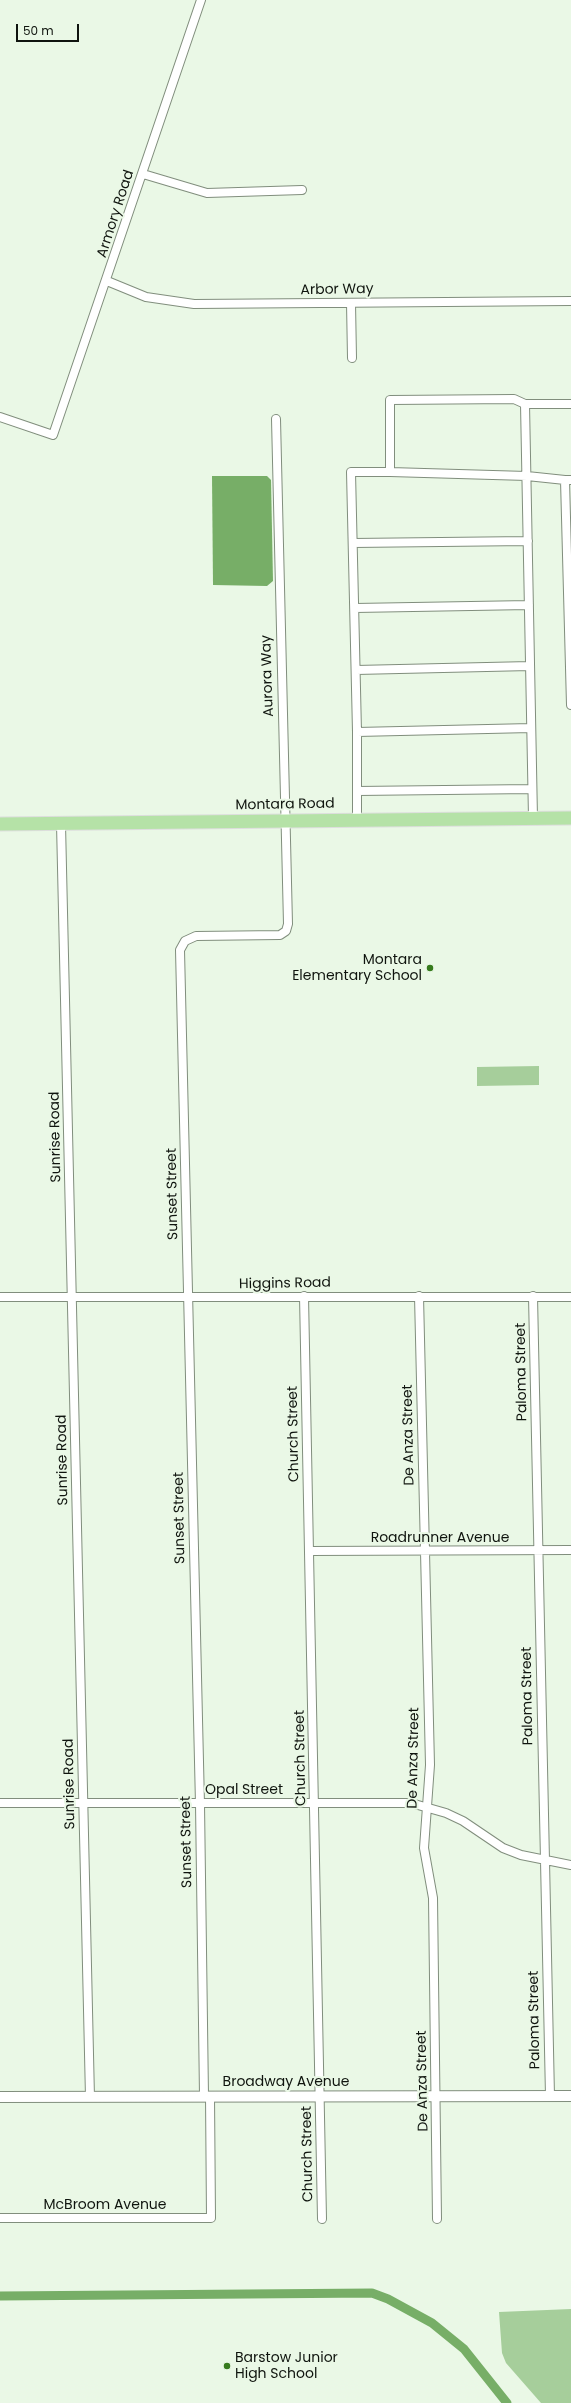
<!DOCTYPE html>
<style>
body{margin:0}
#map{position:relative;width:571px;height:2403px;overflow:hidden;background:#eaf8e6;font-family:Poppins,sans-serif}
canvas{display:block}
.scale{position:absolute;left:16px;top:24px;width:63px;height:18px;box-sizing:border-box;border:2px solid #0f140e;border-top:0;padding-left:5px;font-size:12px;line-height:14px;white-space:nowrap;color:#0f140e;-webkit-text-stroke:3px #eaf8e6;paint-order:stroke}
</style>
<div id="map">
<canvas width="571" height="2403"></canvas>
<div class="scale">50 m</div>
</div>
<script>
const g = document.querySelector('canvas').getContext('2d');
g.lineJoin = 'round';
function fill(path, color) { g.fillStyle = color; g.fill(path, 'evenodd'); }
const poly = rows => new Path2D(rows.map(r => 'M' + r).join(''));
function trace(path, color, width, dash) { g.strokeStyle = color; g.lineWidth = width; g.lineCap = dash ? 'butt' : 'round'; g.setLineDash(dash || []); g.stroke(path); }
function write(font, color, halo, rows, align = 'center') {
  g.font = font + ' Poppins,sans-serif'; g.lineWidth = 4; g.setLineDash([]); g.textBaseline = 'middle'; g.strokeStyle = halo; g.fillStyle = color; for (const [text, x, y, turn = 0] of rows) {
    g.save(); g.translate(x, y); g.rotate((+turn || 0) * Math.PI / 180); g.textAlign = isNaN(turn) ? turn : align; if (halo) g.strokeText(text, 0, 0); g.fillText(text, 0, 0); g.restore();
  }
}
fill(poly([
 [539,1066,539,1085,477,1086,477,1067],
 [571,2309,571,2403,541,2403,506,2363,502,2353,499,2312]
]), '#a6ce9b');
fill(poly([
 [212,476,267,476,271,480,273,581,267,586,213,585]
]), '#77ae67');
trace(poly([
 [0,2296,372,2293,388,2299,432,2323,464,2349,507,2403]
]), '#77ae67', 9);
const minor = poly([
 [143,174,207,193,302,190],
 [107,281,146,297,194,304,571,301],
 [351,303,352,358],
 [525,404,533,818],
 [0,417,53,435,201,0],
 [390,472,527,476,565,480],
 [571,480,565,480,571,705],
 [353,543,528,541],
 [355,608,529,605],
 [356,670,530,666],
 [357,732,531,728],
 [357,791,532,789],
 [357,820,357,732,351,472,390,472,390,400,514,399,525,404,571,404],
 [61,824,90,2097],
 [304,1296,322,2219],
 [419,1296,430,1765,424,1848,433,1898,437,2219],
 [533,1296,550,2096],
 [0,1297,571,1297],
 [309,1551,571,1550],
 [0,1803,411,1803,446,1813,463,1821,503,1848,521,1855,571,1865],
 [204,2096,200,1804,180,950,185,941,196,936,280,935,286,931,288,924,276,419],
 [0,2218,211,2218,210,2096]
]);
const tertiary = poly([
 [0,2097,571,2096]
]);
const primary = poly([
 [0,824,571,818]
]);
trace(minor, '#818e7d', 10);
trace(tertiary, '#818e7d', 12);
trace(primary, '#dddedd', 15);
trace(minor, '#fff', 8);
trace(tertiary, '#fff', 10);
trace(primary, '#b5e2a7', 13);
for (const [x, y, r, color] of [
 [430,968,4,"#367b1d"],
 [227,2366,4,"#367b1d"]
]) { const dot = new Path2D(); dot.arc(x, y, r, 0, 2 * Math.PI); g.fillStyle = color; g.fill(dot); trace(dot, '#eaf8e6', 1.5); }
write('14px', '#0f140e', '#eaf8e6', [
 ["Armory Road",116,214,-72],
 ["Arbor Way",337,290,-1],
 ["Aurora Way",268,676,-92],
 ["Montara Road",285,805,-1],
 ["Sunrise Road",56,1137,-91],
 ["Sunset Street",173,1194,-91],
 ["Higgins Road",285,1284,-1],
 ["Paloma Street",522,1372,-91],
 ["Church Street",294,1434,-91],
 ["De Anza Street",409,1435,-91],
 ["Sunrise Road",63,1460,-91],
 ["Sunset Street",180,1518,-91],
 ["Roadrunner Avenue",440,1538],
 ["Paloma Street",528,1696,-91],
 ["Church Street",301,1758,-91],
 ["De Anza Street",414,1758,-89],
 ["Sunrise Road",70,1784,-91],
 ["Opal Street",244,1790],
 ["Sunset Street",187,1842,-91],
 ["Paloma Street",535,2020,-91],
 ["De Anza Street",423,2081,-91],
 ["Broadway Avenue",286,2082],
 ["Church Street",308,2154,-91],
 ["McBroom Avenue",105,2205]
]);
write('14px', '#0f140e', '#eaf8e6', [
 ["Montara",422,960],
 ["Elementary School",422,976],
 ["Barstow Junior",235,2358,"left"],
 ["High School",235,2374,"left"]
], 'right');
</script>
